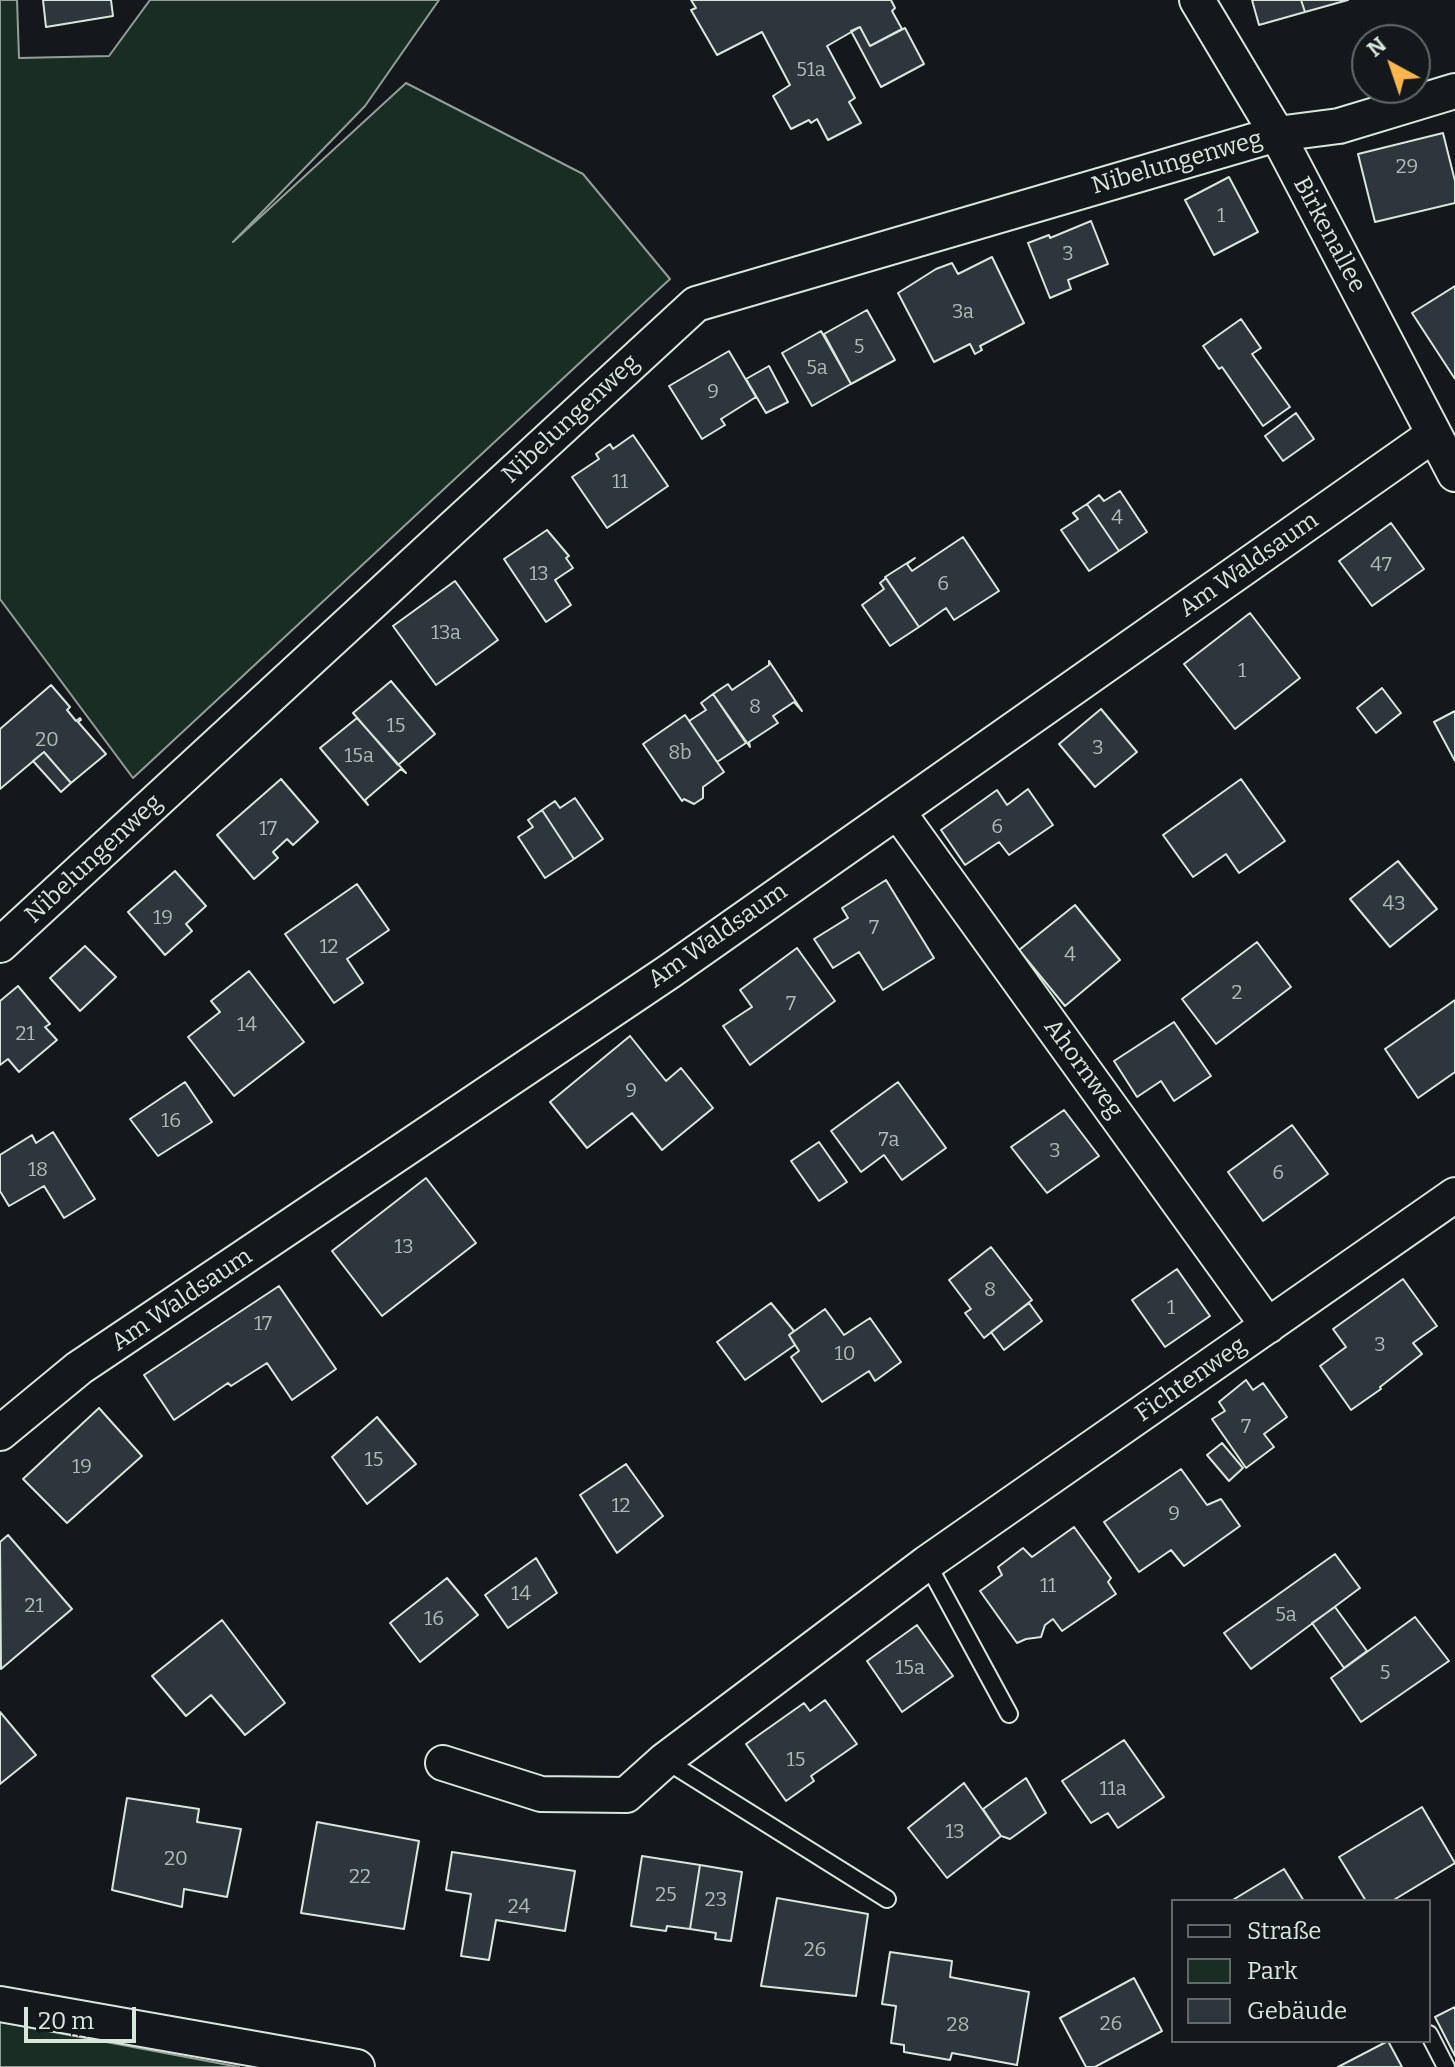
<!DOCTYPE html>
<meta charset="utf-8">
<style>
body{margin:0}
#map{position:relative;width:1455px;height:2067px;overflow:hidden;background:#14181c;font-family:Bitter,serif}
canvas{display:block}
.legend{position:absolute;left:1171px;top:1899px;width:260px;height:144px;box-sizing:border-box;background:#14181c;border:2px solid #626a69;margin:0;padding:10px 14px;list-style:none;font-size:24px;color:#d8e6dc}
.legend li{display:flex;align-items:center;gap:16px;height:40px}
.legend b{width:40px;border:2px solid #626a69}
.north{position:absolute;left:1351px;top:24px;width:80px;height:80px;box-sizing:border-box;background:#14181c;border:2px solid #626a69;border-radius:50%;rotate:320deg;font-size:22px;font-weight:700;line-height:32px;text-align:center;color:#d8e6dc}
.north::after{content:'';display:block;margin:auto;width:28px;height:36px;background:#ffb74d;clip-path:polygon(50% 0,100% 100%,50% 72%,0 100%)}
.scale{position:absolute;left:24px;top:2007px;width:112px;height:36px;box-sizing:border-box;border:4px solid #d8e6dc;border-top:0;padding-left:10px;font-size:24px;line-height:28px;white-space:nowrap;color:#d8e6dc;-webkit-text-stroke:6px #14181c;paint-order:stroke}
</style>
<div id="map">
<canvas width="1455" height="2067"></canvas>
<ul class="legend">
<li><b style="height:10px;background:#14181c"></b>Straße</li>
<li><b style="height:22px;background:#1a2d24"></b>Park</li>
<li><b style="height:22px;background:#2c363c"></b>Gebäude</li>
</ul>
<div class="north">N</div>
<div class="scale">20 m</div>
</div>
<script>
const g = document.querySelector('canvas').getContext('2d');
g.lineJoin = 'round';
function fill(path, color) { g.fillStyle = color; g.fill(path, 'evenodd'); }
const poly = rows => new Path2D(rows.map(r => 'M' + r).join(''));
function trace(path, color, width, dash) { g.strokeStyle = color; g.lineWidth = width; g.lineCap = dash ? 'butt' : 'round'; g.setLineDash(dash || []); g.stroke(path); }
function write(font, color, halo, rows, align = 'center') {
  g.font = font + ' Bitter,serif'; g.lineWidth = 6; g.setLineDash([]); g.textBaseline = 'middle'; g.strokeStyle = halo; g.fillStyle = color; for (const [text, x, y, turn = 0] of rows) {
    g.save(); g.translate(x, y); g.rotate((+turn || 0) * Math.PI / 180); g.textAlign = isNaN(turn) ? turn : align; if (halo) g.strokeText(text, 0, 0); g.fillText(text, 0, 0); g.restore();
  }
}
const green = poly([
 [0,0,17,0,19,58,109,56,150,0,439,0,365,106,233,242,406,83,583,174,670,279,133,778,0,599,0,0],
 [0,2022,239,2067,0,2067,0,2022]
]);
fill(green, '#1a2d24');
trace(green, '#939e99', 2);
const building = poly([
 [43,0,111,0,113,16,46,27,43,0],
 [691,0,891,0,895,8,892,11,902,29,870,46,860,27,827,46,855,98,849,102,861,123,828,140,817,119,811,123,809,120,791,129,773,96,790,85,762,32,717,55,691,10,696,8,691,0],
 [1252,0,1301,0,1305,12,1259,25,1252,0],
 [1301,0,1348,0,1305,12,1301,0],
 [860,27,870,46,905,28,924,64,881,87,851,31,860,27],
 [1443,133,1455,181,1455,203,1375,222,1358,154,1443,133],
 [1229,177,1258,232,1214,255,1185,200,1229,177],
 [1091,221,1108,264,1068,280,1071,289,1050,298,1028,243,1049,235,1050,238,1091,221],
 [992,257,1024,323,980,346,982,350,975,354,970,344,934,362,898,293,936,269,952,263,958,274,992,257],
 [1455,286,1455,379,1412,313,1455,286],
 [867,310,895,360,851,384,824,334,867,310],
 [1241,319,1261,348,1252,354,1290,407,1263,426,1222,367,1219,369,1203,346,1241,319],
 [821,331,851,384,812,406,782,353,821,331],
 [729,351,756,397,721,419,725,425,702,439,669,386,729,351],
 [769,366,788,402,766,413,746,379,769,366],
 [1296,413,1314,439,1283,461,1265,436,1296,413],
 [633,435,668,486,607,528,572,477,599,459,596,454,610,444,613,449,633,435],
 [1120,491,1147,532,1119,551,1087,504,1099,495,1104,501,1120,491],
 [1087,504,1119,551,1089,571,1061,530,1078,519,1073,513,1087,504],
 [1391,523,1424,569,1372,606,1339,561,1391,523],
 [547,530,569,556,566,558,573,568,555,580,571,605,546,622,504,559,547,530],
 [963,537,999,591,954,620,946,608,919,627,885,577,915,558,907,564,912,571,963,537],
 [886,578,919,627,890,646,862,605,884,589,880,583,886,578],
 [455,581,498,640,436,685,393,626,455,581],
 [1250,613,1300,678,1235,729,1184,664,1250,613],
 [769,661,802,711,794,702,773,716,778,723,749,742,750,747,713,694,728,684,732,690,769,665,769,661],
 [391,681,435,734,398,765,353,713,391,681],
 [51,685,70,707,67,710,76,721,80,718,81,720,78,722,106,754,71,783,44,752,0,789,0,729,51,685],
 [1382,688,1401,713,1376,733,1357,708,1382,688],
 [713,694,746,743,717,762,689,721,706,710,701,703,713,694],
 [1101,709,1137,752,1095,787,1059,744,1101,709],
 [1455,711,1455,761,1434,722,1455,711],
 [685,715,724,772,703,787,703,798,694,804,684,799,682,801,643,744,685,715],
 [357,718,406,773,401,769,365,800,368,805,320,748,357,718],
 [44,752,71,783,61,792,33,761,44,752],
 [281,779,318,822,293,845,287,839,273,852,278,858,254,879,217,835,281,779],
 [1241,779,1285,841,1239,873,1226,854,1193,877,1163,835,1241,779],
 [1028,789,1053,825,1009,855,999,842,965,865,941,830,997,790,1007,805,1028,789],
 [575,798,603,839,574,859,542,810,555,801,560,808,575,798],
 [542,810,574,859,545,878,518,837,533,827,528,820,542,810],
 [1398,861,1437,909,1390,947,1350,899,1398,861],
 [175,871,206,906,186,924,192,931,165,955,128,912,175,871],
 [886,880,934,958,883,990,859,952,833,968,814,939,848,918,842,908,886,880],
 [357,884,389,930,347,959,363,983,334,1003,285,934,357,884],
 [1075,905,1120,960,1065,1006,1019,950,1075,905],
 [1257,942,1291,987,1216,1044,1182,999,1257,942],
 [85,946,116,977,80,1011,50,978,85,946],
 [797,948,835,1001,750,1065,723,1026,752,1007,740,990,797,948],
 [249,971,304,1042,234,1096,188,1037,220,1012,211,1001,249,971],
 [18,986,50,1024,45,1027,57,1040,19,1072,8,1059,0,1065,0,1001,18,986],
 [1455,1000,1455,1072,1418,1098,1385,1049,1455,1000],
 [1174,1022,1211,1076,1174,1101,1161,1081,1137,1097,1114,1061,1174,1022],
 [630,1036,666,1081,681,1068,713,1108,662,1150,632,1113,587,1148,550,1102,630,1036],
 [185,1082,212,1122,158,1156,130,1119,185,1082],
 [898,1082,946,1148,902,1180,884,1155,861,1172,831,1131,898,1082],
 [1064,1110,1099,1156,1047,1193,1011,1147,1064,1110],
 [1292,1125,1328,1174,1263,1221,1228,1172,1292,1125],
 [53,1132,95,1199,64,1218,44,1186,9,1206,0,1191,0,1155,32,1135,36,1143,53,1132],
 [819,1142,847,1182,819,1201,791,1161,819,1142],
 [426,1178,476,1243,382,1316,332,1251,426,1178],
 [991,1247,1032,1300,984,1338,965,1313,971,1309,949,1280,991,1247],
 [1177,1269,1210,1316,1165,1347,1132,1300,1177,1269],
 [1403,1279,1437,1326,1413,1343,1422,1354,1380,1387,1381,1389,1351,1410,1320,1366,1346,1347,1333,1329,1403,1279],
 [279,1286,336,1369,292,1400,267,1363,231,1386,228,1383,174,1420,144,1375,279,1286],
 [771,1303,794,1331,789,1335,795,1345,745,1380,717,1342,771,1303],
 [1029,1303,1042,1321,1004,1350,991,1332,1029,1303],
 [825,1309,844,1335,870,1318,901,1362,875,1381,869,1371,822,1402,791,1357,799,1351,789,1335,825,1309],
 [1246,1380,1253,1390,1263,1383,1287,1417,1264,1434,1274,1447,1246,1468,1212,1419,1225,1411,1219,1402,1246,1380],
 [99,1408,142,1456,67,1523,23,1479,99,1408],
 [377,1417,416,1464,367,1504,332,1457,377,1417],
 [1222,1443,1243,1468,1229,1481,1207,1455,1222,1443],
 [626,1464,663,1516,617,1553,580,1495,626,1464],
 [1181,1469,1207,1505,1221,1499,1240,1526,1184,1566,1171,1550,1139,1572,1104,1522,1181,1469],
 [1074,1527,1111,1578,1108,1582,1116,1594,1062,1631,1053,1619,1045,1625,1041,1637,1026,1639,1017,1643,980,1591,1002,1575,998,1567,1023,1548,1032,1557,1074,1527],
 [8,1535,72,1609,1,1669,0,1542,8,1535],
 [1335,1554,1360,1588,1251,1669,1224,1633,1335,1554],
 [536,1558,557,1593,508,1628,485,1595,536,1558],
 [447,1578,478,1615,420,1662,390,1623,447,1578],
 [1335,1607,1367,1651,1344,1668,1312,1623,1335,1607],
 [1415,1617,1449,1661,1361,1722,1331,1678,1415,1617],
 [222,1620,285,1703,245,1735,211,1695,186,1716,152,1676,222,1620],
 [917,1625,953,1676,902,1712,867,1661,917,1625],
 [825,1700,857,1744,811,1776,814,1781,786,1801,746,1744,804,1703,810,1711,825,1700],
 [0,1712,36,1755,0,1784,0,1712],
 [1124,1740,1164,1797,1118,1828,1108,1813,1091,1823,1062,1781,1124,1740],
 [1026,1778,1046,1813,1010,1839,1001,1836,983,1809,1026,1778],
 [964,1783,1001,1836,947,1878,908,1828,964,1783],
 [127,1798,199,1809,197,1822,241,1829,227,1897,184,1889,182,1907,112,1890,127,1798],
 [1422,1807,1455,1863,1392,1901,1366,1901,1339,1857,1422,1807],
 [317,1822,419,1841,404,1929,301,1913,317,1822],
 [452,1852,575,1871,565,1931,496,1920,489,1960,461,1956,471,1894,446,1890,452,1852],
 [642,1856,700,1865,690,1929,667,1926,666,1931,631,1926,642,1856],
 [700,1865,742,1872,731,1941,715,1939,716,1933,690,1929,700,1865],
 [1284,1869,1304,1901,1231,1901,1284,1869],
 [777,1898,868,1914,856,1996,761,1986,777,1898],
 [890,1952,952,1961,950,1977,1029,1992,1017,2065,952,2053,950,2060,904,2052,904,2045,891,2043,896,2006,882,2004,890,1952],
 [1134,1978,1162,2031,1095,2067,1086,2067,1060,2018,1134,1978],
 [1455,2007,1455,2056,1435,2017,1455,2007],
 [1388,2041,1402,2067,1338,2067,1388,2041]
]);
fill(building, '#2c363c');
trace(building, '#d8e6dc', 2);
const service = poly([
 [927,1563,1009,1714],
 [665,1760,887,1899],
 [1429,2034,1446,2067]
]);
const minor = poly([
 [1197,0,1277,134,1455,474],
 [898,812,1268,1326],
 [0,945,696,304,1277,134,1339,126,1455,91],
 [0,1433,79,1368,670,971,1433,435],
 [443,1763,541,1794,626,1795,665,1760,927,1563,1455,1195],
 [0,2004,357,2067]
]);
trace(service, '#d8e6dc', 20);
trace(minor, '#d8e6dc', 38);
trace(service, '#14181c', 16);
trace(minor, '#14181c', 34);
write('20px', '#adbab4', null, [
 ["51a",811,70],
 ["29",1407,167],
 ["1",1221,216],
 ["3",1068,254],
 ["3a",963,312],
 ["5",859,347],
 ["5a",817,368],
 ["9",713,392],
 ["11",620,482],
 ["4",1117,518],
 ["47",1381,565],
 ["13",539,574],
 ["6",943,584],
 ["13a",446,633],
 ["1",1242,671],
 ["8",755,707],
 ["15",396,726],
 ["20",47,740],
 ["3",1098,748],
 ["8b",680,753],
 ["15a",359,756],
 ["6",997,827],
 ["17",268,829],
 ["43",1394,904],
 ["19",163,918],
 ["7",874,928],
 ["12",329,947],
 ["4",1070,955],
 ["2",1237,993],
 ["7",791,1004],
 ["14",247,1025],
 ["21",25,1034],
 ["9",631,1091],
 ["16",171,1121],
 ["7a",889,1140],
 ["3",1055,1151],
 ["18",38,1170],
 ["6",1278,1173],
 ["13",404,1247],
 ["8",990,1290],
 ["1",1171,1308],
 ["17",263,1324],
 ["3",1380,1345],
 ["10",845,1354],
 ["7",1246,1427],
 ["15",374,1460],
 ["19",82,1467],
 ["12",621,1506],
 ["9",1174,1514],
 ["11",1048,1586],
 ["14",521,1594],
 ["21",34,1606],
 ["5a",1286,1615],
 ["16",434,1619],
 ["15a",910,1668],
 ["5",1385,1673],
 ["15",796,1760],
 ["11a",1113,1789],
 ["13",955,1832],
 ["20",176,1859],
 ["22",360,1877],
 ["25",666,1895],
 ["23",716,1900],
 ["24",519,1907],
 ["26",815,1950],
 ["26",1111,2024],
 ["28",958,2025]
]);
write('24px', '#d8e6dc', '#14181c', [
 ["Nibelungenweg",1177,163,-16],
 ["Birkenallee",1329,235,62],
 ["Nibelungenweg",571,419,-43],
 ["Am Waldsaum",1249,565,-35],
 ["Nibelungenweg",94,859,-43],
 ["Am Waldsaum",718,936,-35],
 ["Ahornweg",1083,1069,54],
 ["Am Waldsaum",182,1300,-34],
 ["Fichtenweg",1191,1380,-35]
]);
</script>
